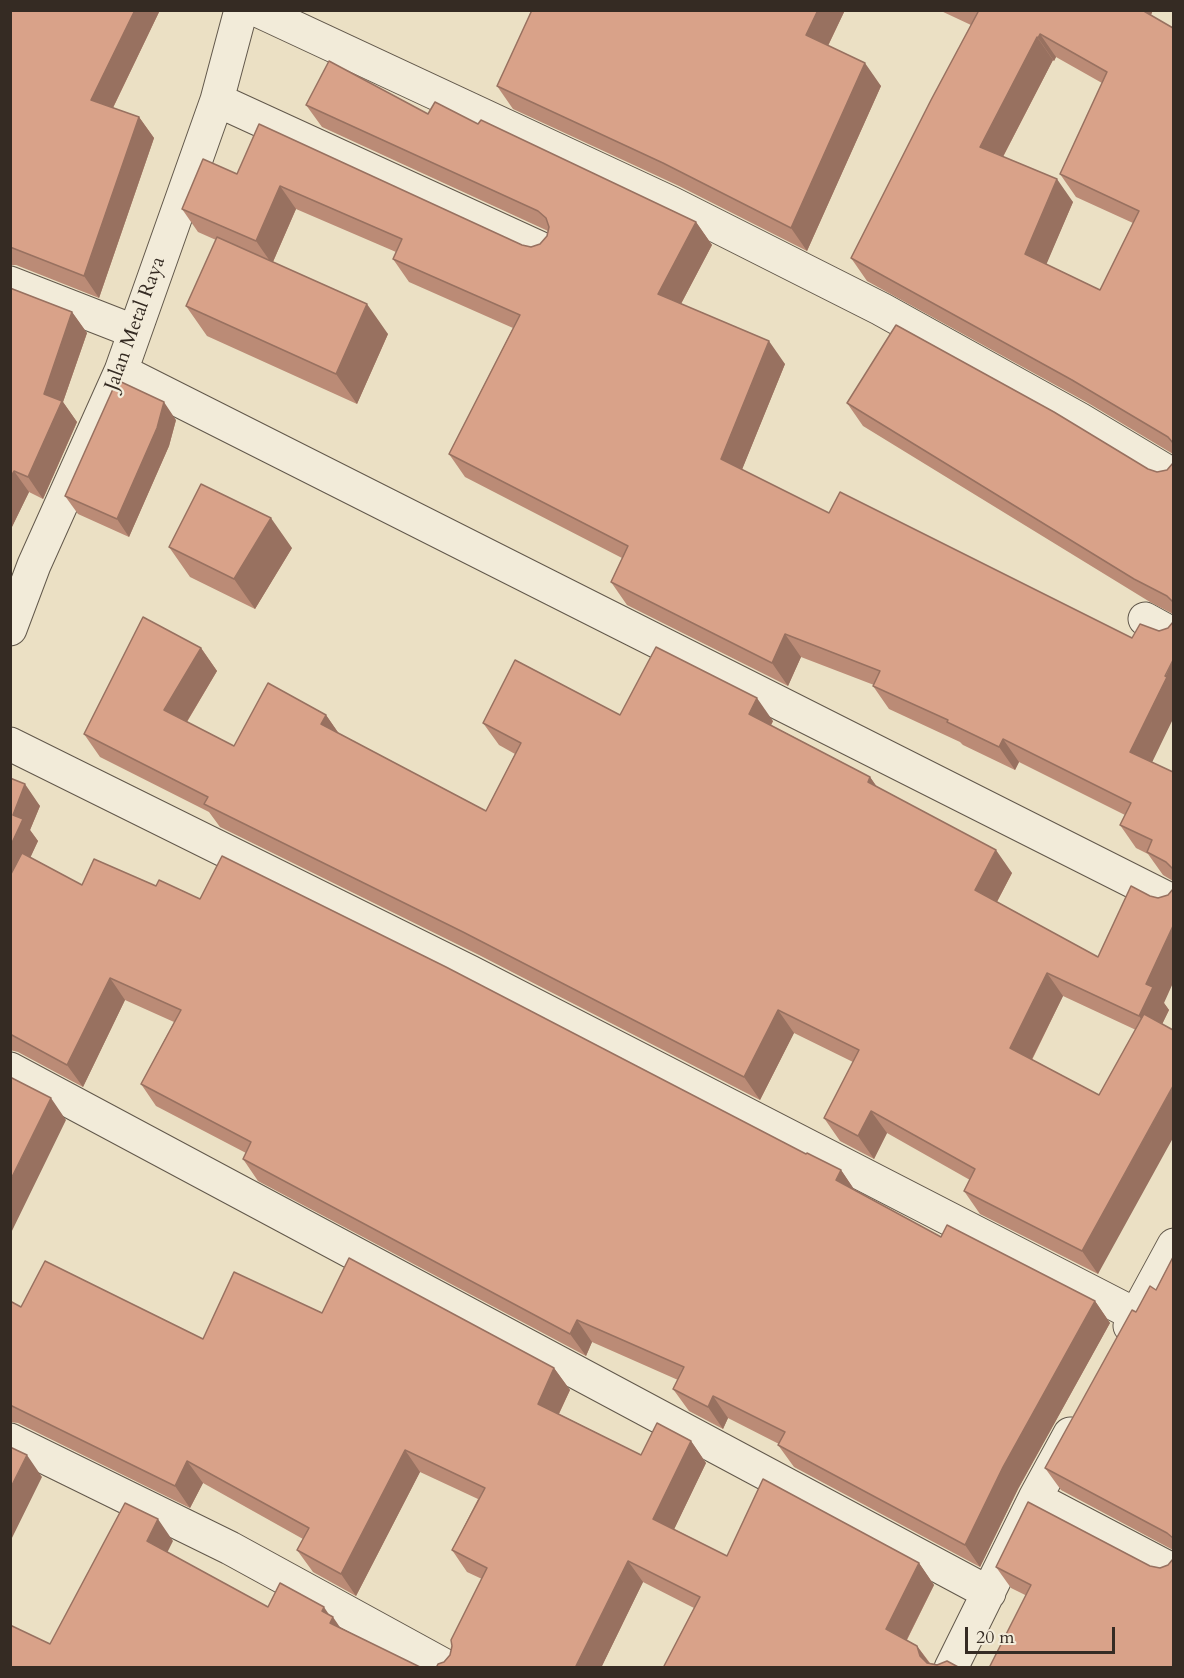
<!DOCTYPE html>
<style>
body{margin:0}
#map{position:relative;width:1184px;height:1678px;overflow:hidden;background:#ebe0c4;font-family:Cardo,serif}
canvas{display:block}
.frame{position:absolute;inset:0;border:12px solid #352b23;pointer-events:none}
.scale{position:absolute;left:965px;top:1627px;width:150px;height:27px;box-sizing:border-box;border:3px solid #352b23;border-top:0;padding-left:8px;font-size:18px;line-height:21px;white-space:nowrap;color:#352b23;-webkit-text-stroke:4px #f2ebd9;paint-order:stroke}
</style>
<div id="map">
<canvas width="1184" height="1678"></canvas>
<div class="frame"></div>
<div class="scale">20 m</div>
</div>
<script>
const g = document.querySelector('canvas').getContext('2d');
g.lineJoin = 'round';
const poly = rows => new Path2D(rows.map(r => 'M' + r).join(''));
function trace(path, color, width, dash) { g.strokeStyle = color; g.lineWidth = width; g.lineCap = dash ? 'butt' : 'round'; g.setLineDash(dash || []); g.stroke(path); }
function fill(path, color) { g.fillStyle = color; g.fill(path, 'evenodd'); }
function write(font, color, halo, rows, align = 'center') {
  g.font = font + ' Cardo,serif'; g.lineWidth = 4.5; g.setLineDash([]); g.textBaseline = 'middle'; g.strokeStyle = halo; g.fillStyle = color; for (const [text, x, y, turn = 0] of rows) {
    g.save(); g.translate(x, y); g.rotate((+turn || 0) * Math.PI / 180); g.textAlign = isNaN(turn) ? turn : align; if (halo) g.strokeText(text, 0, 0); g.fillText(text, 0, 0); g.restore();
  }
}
const street = poly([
 [257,10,671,203,881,309,1079,419,1174,476],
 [217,100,546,251],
 [10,283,133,331],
 [121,371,1174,902],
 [1145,619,1174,635],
 [10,629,34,565,121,371,217,100,241,10],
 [10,744,470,972,1136,1315],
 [10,1069,989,1593],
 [1130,1326,1174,1245],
 [10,1440,230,1548,449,1668],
 [1035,1498,1174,1571],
 [951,1668,1035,1498,1070,1434]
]);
trace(street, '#62584b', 35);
trace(street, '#f2ebd9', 33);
fill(poly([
 [10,10,160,10,113,108,139,117,154,138,99,298,16,265,10,265],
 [532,10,845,10,828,46,881,86,807,251,679,186,513,109,497,86],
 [939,10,1153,10,1151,15,1173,28,1173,454,1088,403,867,281,851,258,971,25],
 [1056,57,1102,83,1060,174,1076,197,1133,223,1100,290,1046,264,1073,202,1003,157,1053,60,1054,61],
 [306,105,428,114,478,124,696,222,712,245,681,304,785,364,742,469,1152,762,1173,772,1173,881,1163,875,1148,854,1136,848,1120,825,1125,815,1019,762,1015,770,963,745,960,742,889,709,873,686,874,685,801,657,788,686,627,605,611,582,622,558,465,477,449,454,513,328,409,282,393,259,396,252,296,209,273,262,388,334,357,404,207,336,186,306,216,240,198,232,182,209,237,174,522,245,531,247,540,244,547,236,548,231,322,127],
 [10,288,72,312,87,333,63,402,77,422,43,499,29,492,10,531],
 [847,403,1157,472,1167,470,1173,463,1173,614,1150,602,863,426],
 [176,420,169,446,129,537,78,514,65,496],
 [169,547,292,548,255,609,190,577],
 [201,648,217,671,187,722,234,746,326,715,339,734,486,811,515,754,499,745,483,723,620,715,773,721,771,725,870,777,877,787,1012,873,997,902,1098,957,1150,896,1158,898,1168,895,1164,1003,1169,1010,1162,1024,1098,1274,980,1214,964,1191,970,1180,887,1133,874,1159,840,1141,824,1118,853,1062,794,1033,760,1100,479,955,220,827,209,812,100,757,84,734],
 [1063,996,1136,1030,1099,1095,1032,1060],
 [10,778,40,806,30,830,38,841,30,857,82,885,156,886,200,899,806,1154,841,1170,855,1191,941,1237,1095,1301,1110,1323,1018,1489,980,1567,794,1467,778,1445,779,1444,728,1418,723,1429,689,1411,673,1389,678,1380,592,1342,586,1356,258,1181,243,1159,246,1153,156,1106,141,1084,174,1022,125,1000,83,1087,18,1052,10,1050],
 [1173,1257,1173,1550,1061,1490,1045,1468,1136,1312,1156,1290],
 [10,1301,21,1307,203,1339,322,1313,554,1368,570,1390,559,1414,641,1455,691,1441,706,1463,674,1529,727,1556,919,1563,934,1585,907,1640,917,1646,930,1663,960,1668,663,1668,694,1608,643,1582,601,1668,436,1668,444,1662,450,1655,482,1579,467,1572,452,1550,478,1499,420,1472,356,1596,313,1572,297,1550,303,1539,203,1483,190,1508,18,1423,10,1422],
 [1168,1565,1173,1668,1011,1588,996,1567,1150,1566,1160,1568]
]), '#bb8b76');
fill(poly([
 [135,10,160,10,106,122,91,100],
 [818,10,845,10,822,58,806,35],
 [1135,10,1153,10,1146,26],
 [1040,34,1056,57,1054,61,1038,38],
 [1037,37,1053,60,996,170,980,147],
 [865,63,881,86,807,251,791,228],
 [139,117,154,138,99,298,84,276],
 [1057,179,1073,202,1041,277,1025,254],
 [280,186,296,209,272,264,256,241],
 [696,222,712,245,674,317,658,294],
 [367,304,388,334,357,404,336,374],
 [72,312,87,333,63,402,77,422,43,499,28,477,44,394],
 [769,341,785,364,737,482,721,459],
 [164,402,176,420,169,446,129,537,117,519],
 [14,471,29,492,10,531,10,478],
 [271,518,292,548,255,609,234,579],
 [785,634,801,657,788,686,772,663],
 [201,648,217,671,180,733,164,710],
 [1173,660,1173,719,1146,775,1130,752],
 [757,698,773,721,765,737,749,714],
 [326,715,342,738,321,724],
 [1003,739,1019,762,1015,770,999,747],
 [870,777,886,800,868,782],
 [25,784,40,806,30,830,38,841,15,891,10,885,10,847,13,815],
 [996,850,1012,873,991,913,975,890],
 [1173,926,1173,983,1164,1003,1169,1010,1155,1039,1139,1016,1146,984],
 [1047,973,1063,996,1026,1071,1010,1048],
 [110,978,125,1000,83,1087,67,1065],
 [778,1010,794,1033,760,1100,744,1077],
 [1173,1086,1173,1138,1098,1274,1082,1251],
 [51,1098,66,1120,10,1235,10,1181],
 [871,1111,887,1133,874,1159,858,1136],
 [841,1170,856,1192,836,1180],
 [1095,1301,1110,1323,1018,1489,980,1567,965,1545,1003,1467],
 [577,1320,592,1342,586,1356,570,1334],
 [554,1368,570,1390,553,1426,538,1404],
 [713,1396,728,1418,723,1429,708,1407],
 [691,1441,706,1463,669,1540,653,1519],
 [405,1450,420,1472,356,1596,341,1574],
 [27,1455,42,1477,10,1542,10,1489],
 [187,1461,203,1483,190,1508,175,1486],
 [158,1519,173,1541,162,1563,147,1541],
 [628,1561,643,1582,601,1668,575,1668],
 [919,1563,934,1585,901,1651,886,1629],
 [324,1607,332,1619,333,1617,348,1639,345,1645,322,1611],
 [917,1646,933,1668,920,1656]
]), '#987160');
const building = poly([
 [10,10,135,10,91,100,139,117,84,276,10,247,10,10],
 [532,10,818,10,806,35,865,63,791,228,663,163,497,86,532,10],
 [975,10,1142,10,1173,28,1173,443,1168,437,1072,380,851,258,931,100,978,12,975,10],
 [1040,34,1107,72,1060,174,1139,211,1100,290,1025,254,1057,179,980,147,1037,37,1038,38,1040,34],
 [329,61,428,114,435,102,478,124,481,120,696,222,658,294,769,341,721,459,829,513,840,492,1132,638,1140,624,1159,631,1168,628,1173,622,1173,660,1165,676,1167,677,1130,752,1173,772,1173,869,1166,862,1147,852,1152,840,1120,825,1131,803,1003,739,999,747,947,722,948,720,873,686,880,671,785,634,772,663,611,582,628,546,449,454,520,315,393,259,402,239,280,186,256,241,182,209,203,159,237,174,259,124,522,245,531,247,540,244,547,236,549,227,546,218,538,211,306,105,329,61],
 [217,237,367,304,336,374,186,306,217,237],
 [10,288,72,312,44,394,62,401,28,477,14,471,10,478,10,288],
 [896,325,1054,412,1148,469,1157,472,1167,470,1173,463,1173,602,1167,596,1134,579,847,403,896,325],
 [117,380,164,402,157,428,117,519,65,496,117,380],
 [201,484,271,518,234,579,169,547,201,484],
 [143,617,201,648,164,710,234,746,268,683,326,715,321,724,486,811,521,743,483,723,515,660,620,715,656,647,757,698,749,714,870,777,868,782,996,850,975,890,1098,957,1131,886,1150,896,1158,898,1168,895,1173,889,1173,926,1146,984,1153,987,1139,1016,1047,973,1010,1048,1099,1095,1144,1014,1173,1030,1173,1086,1082,1251,964,1191,975,1169,871,1111,858,1136,824,1118,859,1050,778,1010,744,1077,463,932,204,804,208,797,84,734,143,617],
 [10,778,25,784,13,815,23,819,10,847,10,778],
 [22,853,82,885,94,859,156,886,159,880,200,899,222,856,446,967,806,1154,807,1153,841,1170,836,1180,941,1237,947,1225,1095,1301,1003,1467,965,1545,778,1445,785,1432,713,1396,708,1407,673,1389,684,1367,577,1320,570,1334,243,1159,251,1142,141,1084,181,1010,110,978,67,1065,10,1034,10,876,22,853],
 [10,1077,51,1098,10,1181,10,1077],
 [1173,1257,1173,1538,1167,1533,1045,1468,1132,1310,1136,1312,1150,1286,1156,1290,1173,1257],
 [349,1258,554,1368,538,1404,641,1455,657,1423,691,1441,653,1519,727,1556,763,1479,919,1563,886,1629,917,1646,920,1656,927,1663,937,1665,947,1661,960,1668,663,1668,700,1597,628,1561,575,1668,436,1668,438,1664,444,1662,450,1655,452,1646,451,1640,487,1568,452,1550,485,1488,405,1450,341,1574,297,1550,309,1528,187,1461,175,1486,10,1405,10,1301,21,1307,45,1261,203,1339,234,1272,322,1313,349,1258],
 [10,1447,27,1455,10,1489,10,1447],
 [1028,1502,1150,1566,1160,1568,1168,1565,1173,1559,1173,1668,989,1668,1031,1585,996,1567,1028,1502],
 [125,1503,158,1519,147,1541,268,1607,280,1583,324,1607,322,1611,333,1617,330,1623,422,1668,10,1668,10,1625,50,1644,125,1503]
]);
fill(building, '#d9a289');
trace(building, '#987160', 1.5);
write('20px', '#352b23', '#f2ebd9', [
 ["Jalan Metal Raya",136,324,-70]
]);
</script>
